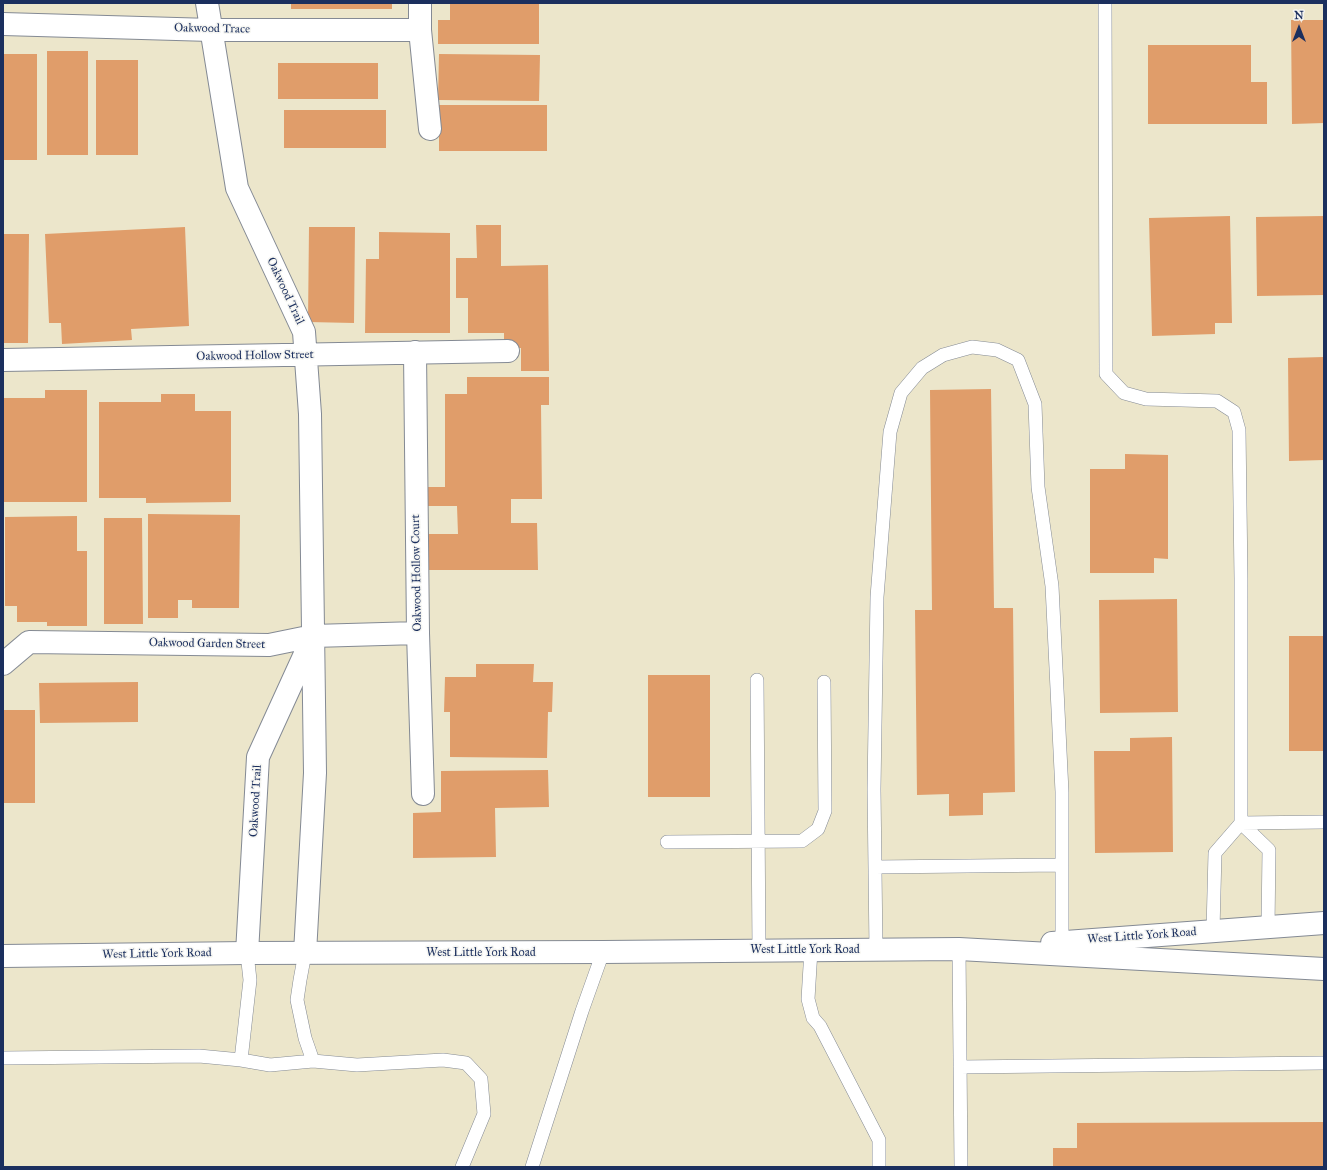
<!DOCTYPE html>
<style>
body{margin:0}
#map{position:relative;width:1327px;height:1170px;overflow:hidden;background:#ece6cb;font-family:"IM FELL Great Primer",serif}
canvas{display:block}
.frame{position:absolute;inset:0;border:4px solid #1b2f5e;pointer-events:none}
.north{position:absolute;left:1279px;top:8px;width:40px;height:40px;-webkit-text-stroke:3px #f6f6f2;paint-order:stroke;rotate:0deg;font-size:11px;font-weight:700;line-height:16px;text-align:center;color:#1b2f5e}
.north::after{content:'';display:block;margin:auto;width:14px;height:18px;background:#1b2f5e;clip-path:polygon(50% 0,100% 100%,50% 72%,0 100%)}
</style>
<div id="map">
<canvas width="1327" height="1170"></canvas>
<div class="frame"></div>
<div class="north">N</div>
</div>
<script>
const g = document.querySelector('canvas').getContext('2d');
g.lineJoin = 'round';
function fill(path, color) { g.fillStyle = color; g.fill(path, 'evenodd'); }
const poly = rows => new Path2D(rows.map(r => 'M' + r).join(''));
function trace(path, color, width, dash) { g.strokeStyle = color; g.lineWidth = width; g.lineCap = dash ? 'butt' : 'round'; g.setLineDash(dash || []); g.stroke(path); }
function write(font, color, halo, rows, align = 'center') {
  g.font = font + ' "IM FELL Great Primer",serif'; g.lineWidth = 3; g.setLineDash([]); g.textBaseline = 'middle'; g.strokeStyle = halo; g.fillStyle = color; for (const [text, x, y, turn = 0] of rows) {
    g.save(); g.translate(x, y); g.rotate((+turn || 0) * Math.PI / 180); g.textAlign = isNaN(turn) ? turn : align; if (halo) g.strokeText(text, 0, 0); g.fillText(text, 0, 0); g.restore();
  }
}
fill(poly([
 [291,3,392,3,392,9,291,9],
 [450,3,539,3,539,44,438,44,438,20,450,20],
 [1291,20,1324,20,1324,123,1292,124],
 [1148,45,1251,45,1251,82,1267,82,1267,124,1148,124],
 [47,51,88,51,88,155,47,155],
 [3,54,37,54,37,160,3,160],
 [439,54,540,55,539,101,438,100],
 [96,60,138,60,138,155,96,155],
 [278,63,378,63,378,99,278,99],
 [439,105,547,105,547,151,439,151],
 [284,110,386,110,386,148,284,148],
 [1230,216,1232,323,1215,323,1215,334,1152,336,1149,218],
 [1324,216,1324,295,1257,296,1256,217],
 [476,225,501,225,501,266,548,265,549,371,521,371,521,348,504,348,504,333,468,333,468,298,456,298,456,258,477,258],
 [185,227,189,326,131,329,132,340,62,344,61,323,49,323,45,234],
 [309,227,355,227,354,323,308,322],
 [379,232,450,233,450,333,365,333,366,259,379,259],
 [3,234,29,234,28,343,3,343],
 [1324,357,1324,460,1289,461,1288,358],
 [467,377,549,377,549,405,541,405,542,499,511,499,511,523,537,523,538,570,428,570,428,534,458,534,457,506,428,506,428,487,445,487,445,394,467,394],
 [991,389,994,608,1013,608,1015,792,983,793,983,815,949,816,949,794,917,795,915,610,932,610,930,390],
 [45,390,87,390,87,502,3,502,3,398,45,398],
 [161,394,195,394,195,411,231,411,231,502,146,503,146,498,99,498,99,402,161,402],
 [1125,454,1168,455,1168,559,1154,558,1154,573,1090,573,1090,469,1125,469],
 [148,514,240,515,239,608,192,608,192,600,178,600,178,618,148,618],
 [77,516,77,551,87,551,87,626,47,626,47,622,17,622,17,606,5,606,5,517],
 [104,518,142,518,143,624,104,624],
 [1177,599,1178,712,1100,713,1099,600],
 [1289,636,1324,636,1324,751,1289,751],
 [476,664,534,664,533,682,553,682,552,712,548,712,547,758,450,757,450,712,444,712,445,677,476,677],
 [648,675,710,675,710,797,648,797],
 [138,682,138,722,40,723,39,683],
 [3,710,35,710,35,803,3,803],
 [1172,737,1173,852,1095,853,1094,751,1130,751,1130,738],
 [548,770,549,807,495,808,496,857,413,858,413,813,441,812,441,771],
 [1324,1122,1324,1167,1053,1167,1053,1148,1077,1148,1077,1123]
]), '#e09d6a');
const lane = poly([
 [1105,3,1106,374,1124,393,1146,399,1217,401,1234,412,1239,430,1241,579,1241,823,1215,853,1213,930],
 [757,680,759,950],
 [1241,823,1269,850,1268,927],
 [1241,823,1324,822],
 [667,842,802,841,818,829,825,811,824,682],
 [875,867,1062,865],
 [959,949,961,1167],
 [811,950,808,999,813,1018,820,1026,879,1140,879,1167],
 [876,950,874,789,877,597,890,432,901,393,922,368,943,355,972,347,997,350,1018,360,1035,404,1038,487,1052,586,1062,792,1062,942],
 [305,953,300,980,297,1000,305,1038,313,1061],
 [3,1058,199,1056,241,1060,270,1065,313,1061,357,1065,443,1060,466,1063,481,1079,484,1114,462,1167],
 [241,1060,250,980,247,953],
 [960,1067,1324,1063],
 [532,1167,582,1011,603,952]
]);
const street = poly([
 [207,3,237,188,304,332,310,414,315,773,305,953],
 [420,3,420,30,430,129],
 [3,24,211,30,420,30],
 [415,352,418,633,423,794],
 [3,360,508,351],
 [3,664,29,642,269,645,313,636,418,633],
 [247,953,258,757,310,643]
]);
const secondary = poly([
 [1052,943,1324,923],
 [3,956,247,953,603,952,959,949,1324,969]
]);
trace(lane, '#848a94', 14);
trace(street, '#848a94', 24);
trace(secondary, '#848a94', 24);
trace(lane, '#fff', 13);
trace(street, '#fff', 22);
trace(secondary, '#fff', 22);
write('12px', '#1b2f5e', '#f6f6f2', [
 ["Oakwood Trace",212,29,1],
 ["Oakwood Trail",285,291,65],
 ["Oakwood Hollow Street",255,356,-1],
 ["Oakwood Hollow Court",417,573,-91],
 ["Oakwood Garden Street",207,644,1],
 ["Oakwood Trail",256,801,-87],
 ["West Little York Road",1142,936,-4],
 ["West Little York Road",805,950],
 ["West Little York Road",481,953],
 ["West Little York Road",157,954,-1]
]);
</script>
